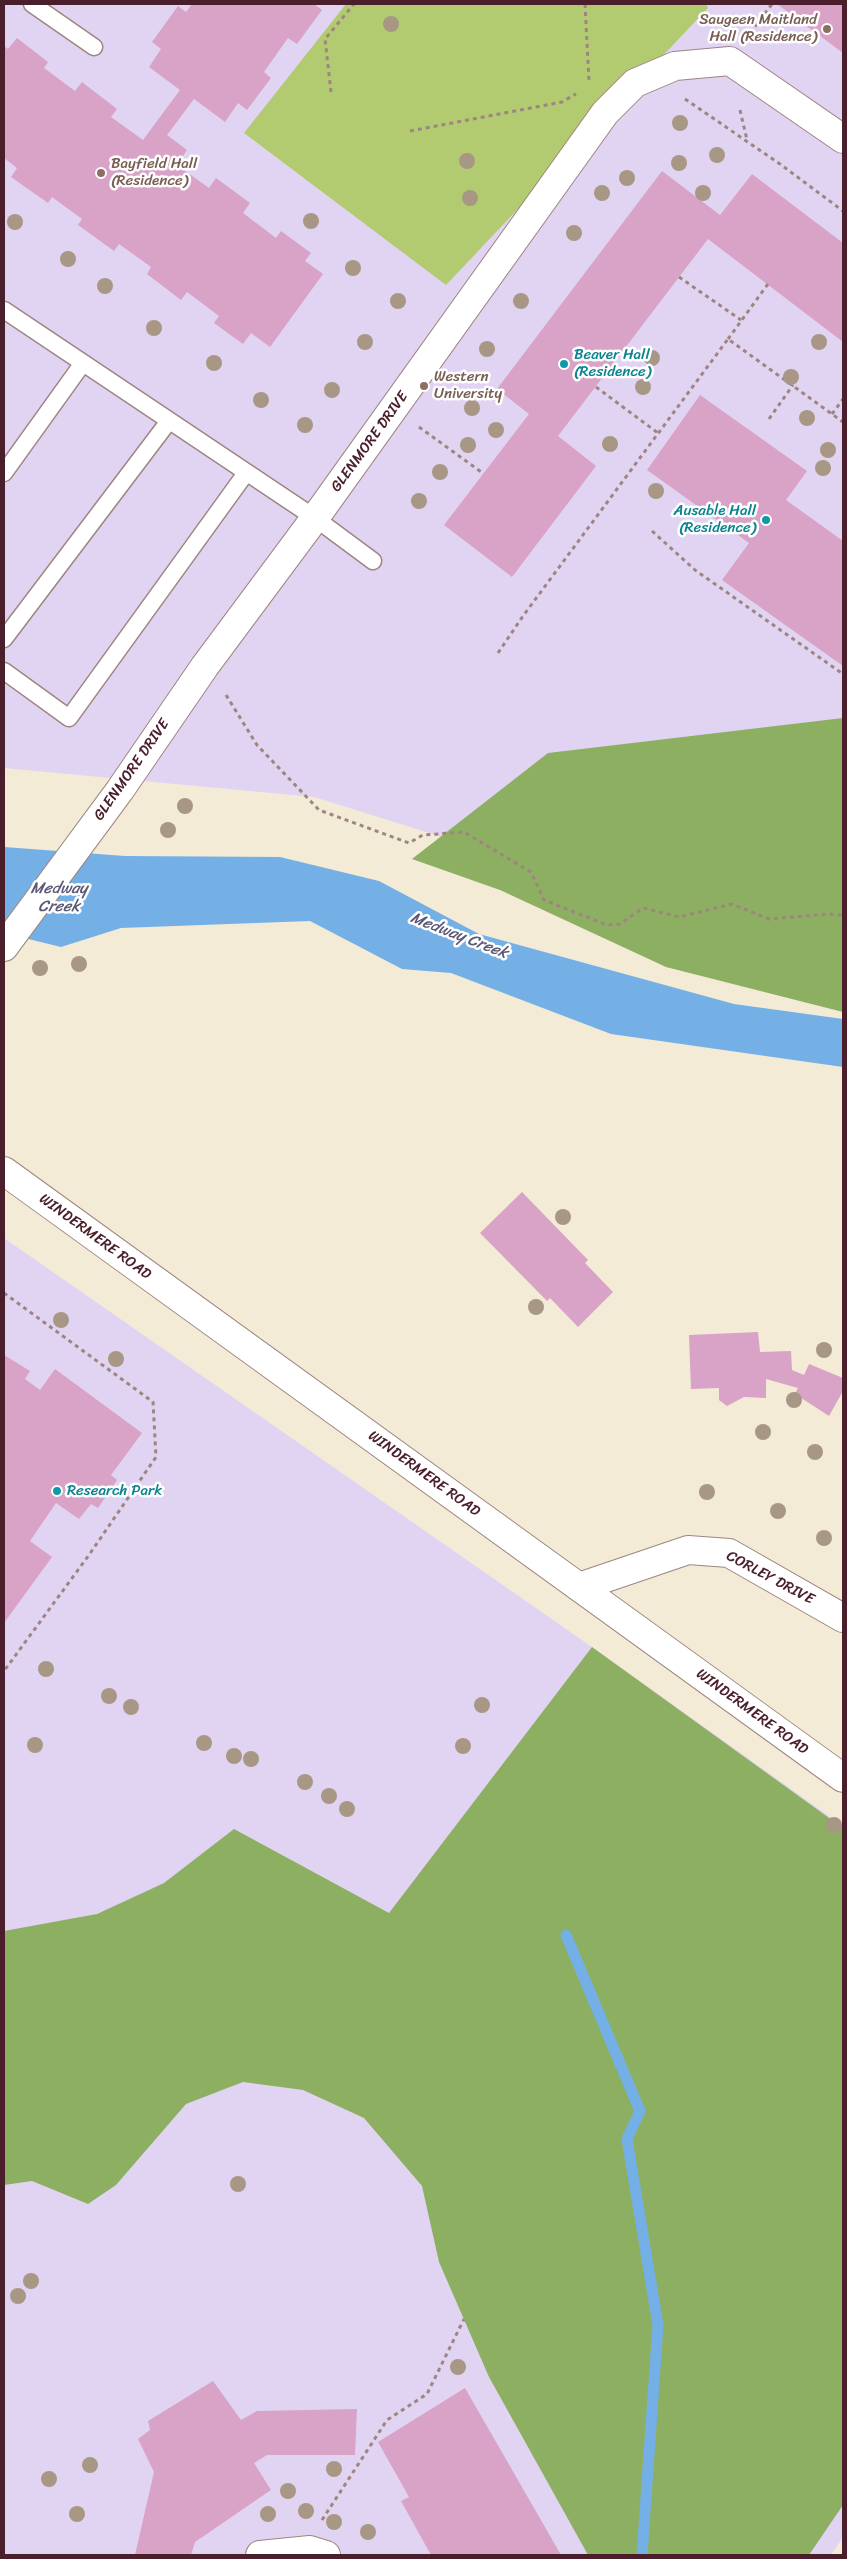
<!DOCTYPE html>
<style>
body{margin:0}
#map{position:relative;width:847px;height:2559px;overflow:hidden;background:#f3ebd6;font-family:Sriracha,sans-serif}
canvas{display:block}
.frame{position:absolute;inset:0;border:5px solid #4a1f2b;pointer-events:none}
</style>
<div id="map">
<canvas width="847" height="2559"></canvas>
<div class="frame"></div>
</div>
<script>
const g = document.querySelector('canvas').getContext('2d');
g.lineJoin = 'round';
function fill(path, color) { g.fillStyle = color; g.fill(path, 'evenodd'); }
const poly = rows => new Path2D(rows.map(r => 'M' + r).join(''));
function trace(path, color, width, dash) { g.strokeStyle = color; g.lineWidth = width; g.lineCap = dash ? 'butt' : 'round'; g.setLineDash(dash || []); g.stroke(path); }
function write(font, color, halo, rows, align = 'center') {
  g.font = font + ' Sriracha,sans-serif'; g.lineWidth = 5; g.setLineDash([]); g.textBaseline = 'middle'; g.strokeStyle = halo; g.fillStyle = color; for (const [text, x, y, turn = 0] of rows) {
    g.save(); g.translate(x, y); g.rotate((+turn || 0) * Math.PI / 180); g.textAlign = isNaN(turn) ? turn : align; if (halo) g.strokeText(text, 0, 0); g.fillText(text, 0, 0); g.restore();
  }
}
fill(poly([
 [4,4,843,4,843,914,795,947,314,797,4,768],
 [4,1238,592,1647,843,1826,843,2537,831,2555,4,2555]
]), '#e1d4f3');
fill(poly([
 [346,4,706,4,708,8,446,285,244,133]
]), '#b2cb70');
fill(poly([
 [843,718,843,1012,666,967,500,890,412,859,548,753],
 [592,1647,843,1828,843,2505,809,2555,588,2555,489,2377,439,2262,422,2186,364,2118,303,2090,243,2082,186,2104,116,2185,88,2204,32,2181,4,2185,4,1931,97,1914,164,1883,234,1829,389,1913]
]), '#8daf62');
fill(poly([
 [4,847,125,856,280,857,379,881,479,934,734,1004,843,1019,843,1067,611,1034,451,973,402,969,310,921,121,928,61,947,4,933]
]), '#74b0e6');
trace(poly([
 [566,1935,640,2111,627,2139,658,2325,642,2555]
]), '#74b0e6', 11);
fill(poly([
 [192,4,314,4,322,10,297,44,288,38,264,72,271,78,247,110,238,103,225,122,194,99,167,135,187,150,177,165,209,188,216,178,250,203,243,213,276,238,281,231,311,253,305,261,323,274,270,347,251,333,243,344,214,323,219,316,187,292,181,300,147,274,151,267,119,244,114,251,78,225,82,219,52,197,48,203,11,177,17,168,4,158,4,46,8,49,17,38,48,62,44,68,75,91,82,82,117,109,111,117,143,140,180,90,149,67,161,49,152,42,178,6,186,12],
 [777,4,843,4,843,53],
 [662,171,720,215,752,174,843,243,843,342,708,239,558,436,596,466,512,577,444,525,529,414,497,389],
 [700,395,807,471,786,500,843,541,843,666,722,580,749,543,647,470],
 [522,1192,588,1260,585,1263,613,1292,578,1327,550,1298,547,1301,480,1233],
 [758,1332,760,1352,791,1351,792,1370,804,1375,809,1364,843,1378,843,1391,829,1416,795,1394,798,1388,766,1379,766,1398,744,1397,727,1406,719,1400,719,1388,691,1389,689,1335],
 [4,1355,30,1371,25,1379,40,1390,55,1369,142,1433,111,1475,117,1480,98,1508,91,1504,79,1519,56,1503,30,1541,52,1557,4,1623],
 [213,2381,241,2420,257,2411,357,2409,355,2455,267,2455,254,2463,271,2490,195,2542,191,2555,135,2555,154,2472,138,2439,150,2430,148,2421],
 [465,2388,561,2555,431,2555,401,2501,409,2497,378,2442]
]), '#d9a2c7');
const service = poly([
 [32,4,94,47],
 [4,310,315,518,373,561],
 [4,473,83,363],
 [4,639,169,421],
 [4,671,69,718,246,473]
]);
const minor = poly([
 [4,947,120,790,205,666,315,518,605,113,635,83,675,66,730,61,843,139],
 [579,1587,688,1550,729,1553,843,1618],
 [260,2555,310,2550,326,2555]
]);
const tertiary = poly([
 [4,1171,843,1778]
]);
trace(service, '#9e8580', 19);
trace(minor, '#9e8580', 30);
trace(tertiary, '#9e8580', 30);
trace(poly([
 [585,4,589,81],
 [750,33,772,4],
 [331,92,325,39,354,4],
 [685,99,780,164,843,211],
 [740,110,747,140],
 [410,131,562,102,576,94],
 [679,277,741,320],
 [728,339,768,284],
 [596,387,658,433],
 [832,414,843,399],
 [769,419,793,385],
 [419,427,484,474],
 [652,531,695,570,843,674],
 [498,653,523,616,728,339,843,422],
 [226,695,257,745,319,810,409,843,423,835,464,832,531,872,544,900,607,925,620,924,643,908,679,917,732,904,769,919,828,914,843,915],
 [4,1293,153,1402,156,1457,89,1555,4,1671],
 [322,2520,387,2420,427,2394,464,2319]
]), '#9e8580', 3, [4, 4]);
trace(service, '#fff', 16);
trace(minor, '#fff', 28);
trace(tertiary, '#fff', 28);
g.fillStyle = '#a79784';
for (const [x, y] of [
 [391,24],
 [680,123],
 [717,155],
 [467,161],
 [679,163],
 [627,178],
 [602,193],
 [703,193],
 [470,198],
 [311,221],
 [15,222],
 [574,233],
 [68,259],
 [353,268],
 [105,286],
 [398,301],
 [521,301],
 [154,328],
 [365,342],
 [819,342],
 [487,349],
 [652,358],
 [214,363],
 [791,377],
 [643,387],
 [332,390],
 [261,400],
 [472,408],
 [807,418],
 [305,425],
 [496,430],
 [610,444],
 [468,445],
 [828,450],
 [823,468],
 [440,472],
 [656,491],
 [419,501],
 [185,806],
 [168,830],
 [79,964],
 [40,968],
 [563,1217],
 [536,1307],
 [61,1320],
 [824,1350],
 [116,1359],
 [794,1400],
 [763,1432],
 [815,1452],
 [707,1492],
 [778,1511],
 [824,1538],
 [46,1669],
 [109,1696],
 [482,1705],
 [131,1707],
 [204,1743],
 [35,1745],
 [463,1746],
 [234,1756],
 [251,1759],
 [305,1782],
 [329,1796],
 [347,1809],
 [834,1825],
 [238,2184],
 [31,2281],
 [18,2296],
 [458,2367],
 [90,2465],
 [334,2469],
 [49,2479],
 [288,2491],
 [306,2511],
 [77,2514],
 [268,2514],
 [334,2522],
 [368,2532]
]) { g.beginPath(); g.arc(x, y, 8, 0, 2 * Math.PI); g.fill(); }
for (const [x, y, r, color] of [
 [827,29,5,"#8d6e63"],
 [101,173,5,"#8d6e63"],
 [564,364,5,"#0f9aa8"],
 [424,386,5,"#8d6e63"],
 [766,520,5,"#0f9aa8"],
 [57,1491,5,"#0f9aa8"]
]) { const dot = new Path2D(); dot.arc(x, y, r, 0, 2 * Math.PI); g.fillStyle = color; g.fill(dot); trace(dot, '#fff', 2); }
write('15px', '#785e54', '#fff', [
 ["Saugeen Maitland",817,20,"right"],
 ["Hall (Residence)",817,37,"right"],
 ["Bayfield Hall",111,164],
 ["(Residence)",111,181],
 ["Western",434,377],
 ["University",434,394]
], 'left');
write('15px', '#0d838f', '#fff', [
 ["Beaver Hall",574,355],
 ["(Residence)",574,372],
 ["Ausable Hall",756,511,"right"],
 ["(Residence)",756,528,"right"],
 ["Research Park",67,1491]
], 'left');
write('15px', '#4a1f2b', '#fff', [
 ["GLENMORE DRIVE",370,442,-54],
 ["GLENMORE DRIVE",132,770,-55],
 ["WINDERMERE ROAD",95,1237,36],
 ["WINDERMERE ROAD",424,1474,36],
 ["CORLEY DRIVE",770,1578,28],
 ["WINDERMERE ROAD",752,1712,36]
]);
write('italic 16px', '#5b5976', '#fff', [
 ["Medway",59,889],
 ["Creek",59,907],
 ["Medway Creek",459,936,21]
]);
</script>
